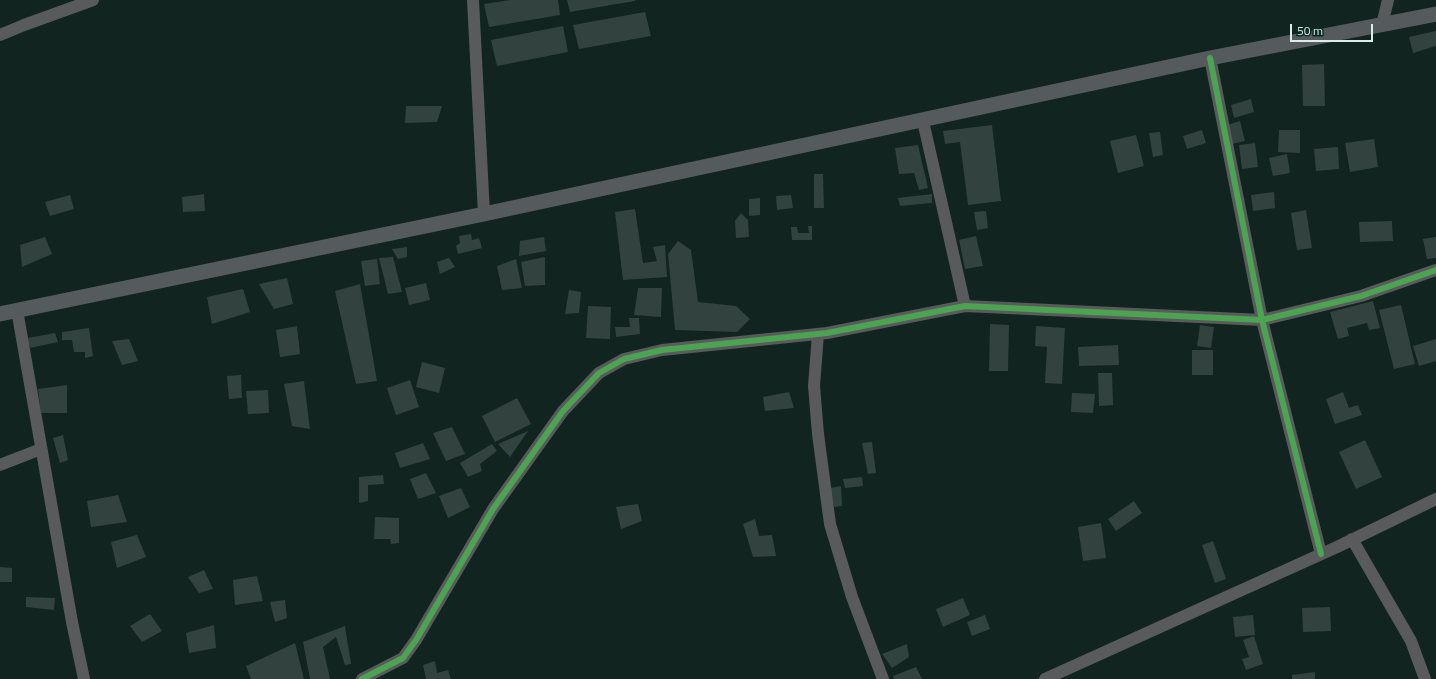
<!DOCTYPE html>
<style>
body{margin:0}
#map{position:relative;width:1436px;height:679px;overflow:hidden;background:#122420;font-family:"Titillium Web",sans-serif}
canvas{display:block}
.scale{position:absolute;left:1290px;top:24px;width:83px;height:18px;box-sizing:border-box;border:2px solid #dbede8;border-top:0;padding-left:5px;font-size:12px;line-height:14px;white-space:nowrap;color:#dbede8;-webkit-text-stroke:3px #0b2b24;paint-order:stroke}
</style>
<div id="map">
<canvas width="1436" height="679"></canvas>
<div class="scale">50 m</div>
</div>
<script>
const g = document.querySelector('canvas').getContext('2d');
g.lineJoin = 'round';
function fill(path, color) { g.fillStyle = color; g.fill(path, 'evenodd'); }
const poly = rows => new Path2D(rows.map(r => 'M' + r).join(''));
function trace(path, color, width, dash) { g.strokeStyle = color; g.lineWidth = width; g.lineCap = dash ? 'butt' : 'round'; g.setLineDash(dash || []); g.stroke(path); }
fill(poly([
 [510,0,558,0,560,15,489,27,484,4],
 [567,0,635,0,635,1,570,12],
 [645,12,651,36,579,49,573,25],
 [563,26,568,52,497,66,491,40],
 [1436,31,1436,46,1413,53,1409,37],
 [1324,64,1325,106,1303,106,1302,65],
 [1251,99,1254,112,1234,118,1231,105],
 [406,106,442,106,437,122,405,123],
 [1240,121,1245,141,1232,144,1227,125],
 [992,125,1001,201,968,205,960,142,945,144,943,131],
 [1202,130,1206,143,1187,149,1183,136],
 [1279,130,1300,130,1300,153,1278,152],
 [1160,132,1163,155,1153,157,1149,133],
 [1136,135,1144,166,1118,173,1110,141],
 [1374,139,1378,167,1350,172,1345,143],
 [1255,143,1258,167,1242,169,1239,145],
 [918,145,928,188,919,190,914,173,899,174,895,148],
 [1338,147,1339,169,1316,171,1314,149],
 [1287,154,1290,173,1273,176,1269,158],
 [814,174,823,174,824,208,814,208],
 [1274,192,1275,208,1253,211,1251,195],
 [204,194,205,211,183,212,182,197],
 [932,194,932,203,900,206,898,198],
 [70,195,74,209,50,216,45,202],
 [791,195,793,208,777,210,776,196],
 [760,198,760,215,749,216,749,199],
 [635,209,643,263,657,261,653,247,665,245,667,277,623,280,615,212],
 [1306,210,1312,248,1297,250,1291,213],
 [986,211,988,228,977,230,974,212],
 [741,213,748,220,749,237,736,238,735,221],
 [1392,221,1393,241,1360,242,1359,222],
 [808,226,812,226,812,240,792,240,791,227,797,227,798,233,809,233],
 [471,234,472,240,479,238,482,248,458,254,456,246,460,243,459,236],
 [976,236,983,266,965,269,959,240],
 [45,237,52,254,22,267,20,245],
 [544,237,546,251,519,256,520,241],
 [1436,237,1436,258,1427,259,1423,239],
 [678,241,691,250,698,302,736,306,750,319,737,332,675,330,668,254],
 [407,247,407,257,398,259,392,249],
 [393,257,402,292,388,294,379,258],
 [545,257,545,285,525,286,521,262],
 [449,258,455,267,440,274,437,262],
 [377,259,380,284,365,286,361,261],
 [516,259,522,288,502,290,497,266],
 [287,278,293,304,274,309,259,284],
 [426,283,430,300,409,305,405,288],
 [360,284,377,381,356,384,335,291],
 [638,288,662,288,661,317,634,315],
 [243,289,250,312,212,324,207,297],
 [569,290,581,292,579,313,565,314],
 [1373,301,1380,328,1369,330,1367,323,1347,328,1349,336,1338,339,1330,312],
 [1401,305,1415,364,1394,369,1379,310],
 [588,306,611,307,610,339,586,338],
 [629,318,639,318,640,334,616,337,615,327,630,327],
 [990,324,1009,325,1008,371,989,371],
 [1200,325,1214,327,1211,348,1197,346],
 [297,326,300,354,280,357,276,330],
 [1036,326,1065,328,1062,384,1045,383,1047,347,1035,346],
 [89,328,93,356,85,358,85,352,74,352,72,340,62,340,62,332],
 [55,333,58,342,30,348,28,338],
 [129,339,138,361,122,365,112,341],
 [1436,339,1436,361,1419,366,1413,346],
 [1118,345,1119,365,1079,366,1078,347],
 [1192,350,1213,350,1213,375,1192,375],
 [422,362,445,368,439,393,416,387],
 [1098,373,1112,373,1113,405,1099,406],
 [241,375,242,398,229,399,227,376],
 [410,380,419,407,396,415,387,388],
 [304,381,310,429,292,426,284,384],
 [67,385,67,413,41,413,38,389],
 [268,390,269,413,248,414,246,391],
 [789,392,794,408,765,411,763,397],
 [1343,392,1349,408,1358,405,1362,415,1335,424,1326,399],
 [1072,393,1095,394,1093,413,1071,412],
 [517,398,531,424,495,442,482,416],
 [452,427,465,454,446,461,433,433],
 [528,431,510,457,498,444],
 [63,435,68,460,60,463,53,438],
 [1365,440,1382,477,1356,489,1339,452],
 [872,442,876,473,868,474,862,443],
 [423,443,430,459,400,468,395,453],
 [492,444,497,451,480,464,482,471,468,477,460,463],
 [426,473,436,493,418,499,410,479],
 [383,475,384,484,368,485,368,501,359,503,359,477],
 [862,477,863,486,845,488,843,479],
 [841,486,842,506,834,507,830,488],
 [461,488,470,507,448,518,439,496],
 [118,495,127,522,91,527,87,501],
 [1134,501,1142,513,1116,531,1108,519],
 [638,504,642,521,621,529,616,507],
 [375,517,399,518,399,543,391,544,390,539,374,539],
 [755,519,759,536,772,535,776,556,753,557,743,524],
 [1101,523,1106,558,1083,561,1078,527],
 [137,535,146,557,117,568,111,542],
 [1213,541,1226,579,1215,583,1202,545],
 [0,567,12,568,12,582,0,582],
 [204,570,213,589,199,593,188,577],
 [257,576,263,601,235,605,233,580],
 [26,597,55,598,54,610,26,607],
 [963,598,970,615,943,627,936,609],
 [285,600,287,618,275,622,270,602],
 [1330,607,1331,631,1303,632,1302,608],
 [150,614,162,631,142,642,130,626],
 [985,615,990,629,972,636,967,622],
 [1253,615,1255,635,1235,637,1233,617],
 [214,625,216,648,189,653,186,633],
 [345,626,351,664,345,665,336,637,323,647,330,679,310,679,303,642],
 [1254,636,1263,664,1246,670,1242,659,1249,657,1243,640],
 [295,643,304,679,251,679,246,666],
 [907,644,909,657,892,668,882,654],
 [435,661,437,673,448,670,451,679,426,679,423,665],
 [916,667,922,679,894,679,893,676],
 [1315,672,1315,679,1292,679,1292,675]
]), '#32423e');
trace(poly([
 [473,0,484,214],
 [1382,25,1388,0],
 [0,35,24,25,93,0],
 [1210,58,1262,320,1321,554],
 [923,121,965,306],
 [17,310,72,622,84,679],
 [818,334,814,386,818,434,830,524,852,597,883,679],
 [0,465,41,449],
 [1352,539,1411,641,1425,679],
 [362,679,403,658,416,640,493,509,563,411,599,373,624,359,662,350,827,333,965,306,1262,320,1361,296,1436,270],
 [1045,679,1337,547,1436,499]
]), '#585a5c', 12);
trace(poly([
 [0,314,484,214,1210,58,1436,14]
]), '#555b5c', 15);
trace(poly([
 [1210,58,1262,320,1321,554],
 [362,679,403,658,416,640,493,509,563,411,599,373,624,359,662,350,827,333,965,306,1262,320,1361,296,1436,270]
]), '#4ca352', 6);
</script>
